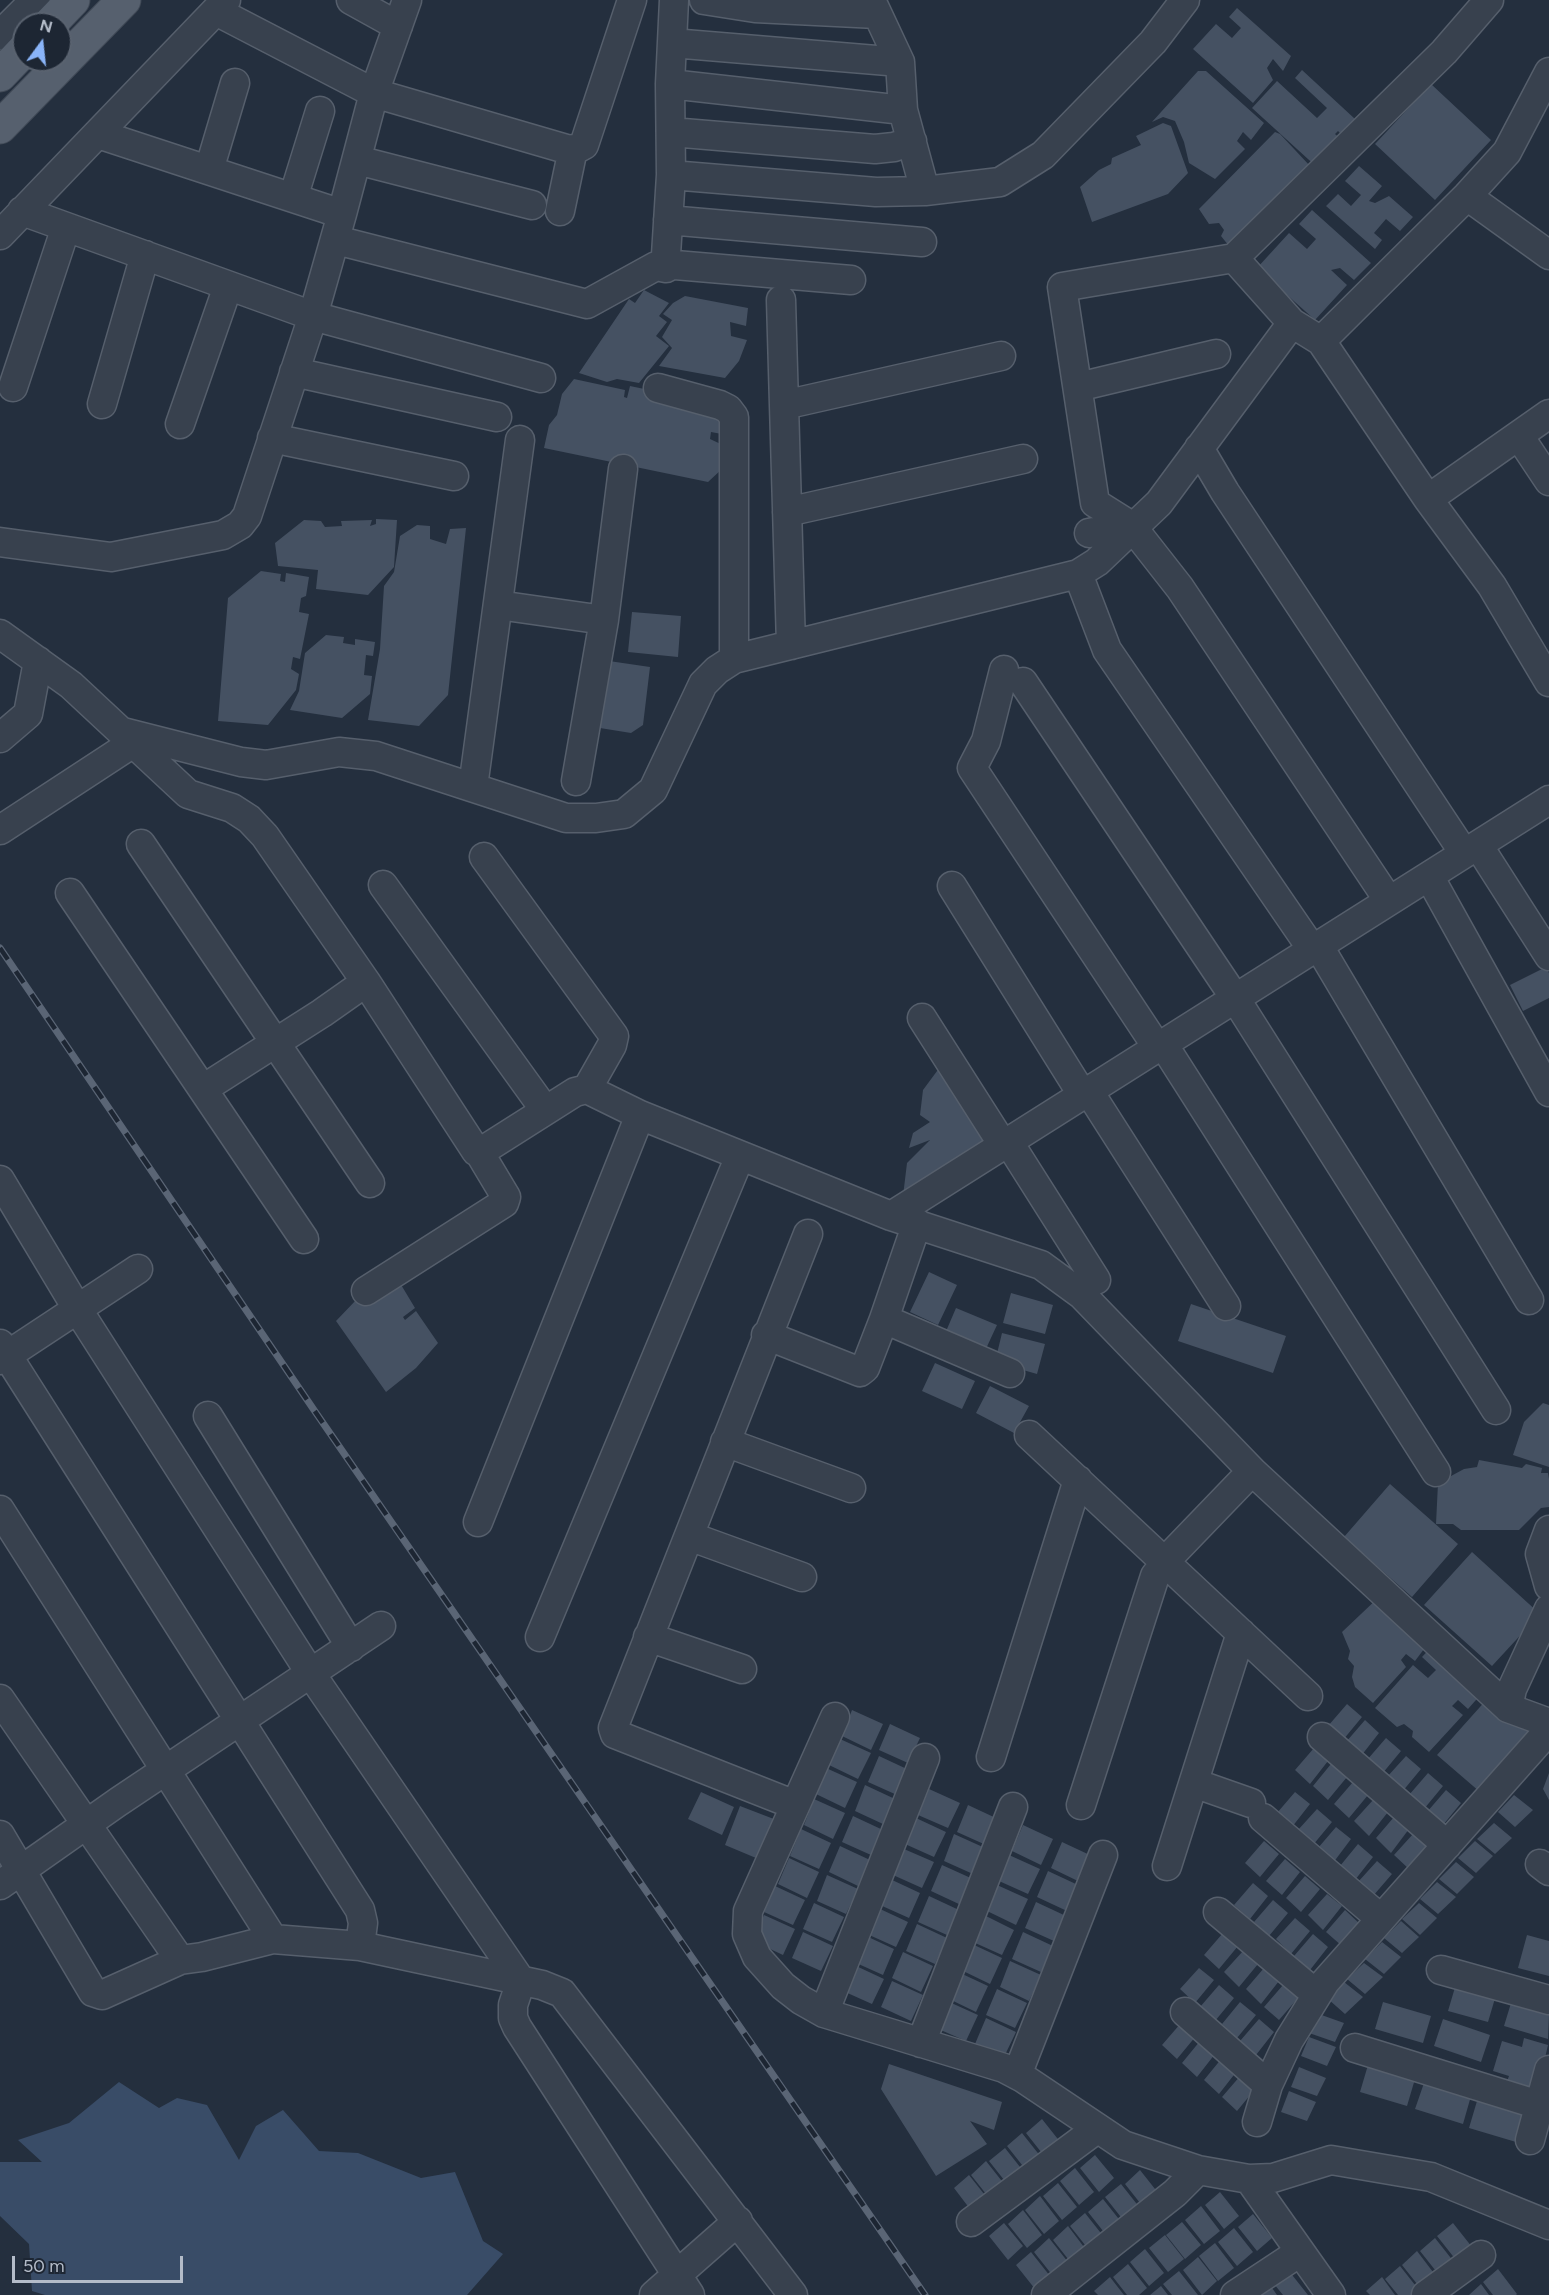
<!DOCTYPE html>
<style>
body{margin:0}
#map{position:relative;width:1549px;height:2295px;overflow:hidden;background:#242f3e;font-family:Figtree,sans-serif}
canvas{display:block}
.north{position:absolute;left:12px;top:12px;width:60px;height:60px;box-sizing:border-box;background:#1d2633;border:2px solid #59626f;border-radius:50%;rotate:15deg;font-size:16px;font-weight:700;line-height:24px;text-align:center;color:#b4bcc9}
.north::after{content:'';display:block;margin:auto;width:21px;height:27px;background:#8ab4f8;clip-path:polygon(50% 0,100% 100%,50% 72%,0 100%)}
.scale{position:absolute;left:12px;top:2256px;width:171px;height:27px;box-sizing:border-box;border:3px solid #b4bcc9;border-top:0;padding-left:8px;font-size:18px;line-height:21px;white-space:nowrap;color:#b4bcc9;-webkit-text-stroke:4px #1d2633;paint-order:stroke}
</style>
<div id="map">
<canvas width="1549" height="2295"></canvas>
<div class="north">N</div>
<div class="scale">50 m</div>
</div>
<script>
const g = document.querySelector('canvas').getContext('2d');
g.lineJoin = 'round';
function fill(path, color) { g.fillStyle = color; g.fill(path, 'evenodd'); }
const poly = rows => new Path2D(rows.map(r => 'M' + r).join(''));
function trace(path, color, width, dash) { g.strokeStyle = color; g.lineWidth = width; g.lineCap = dash ? 'butt' : 'round'; g.setLineDash(dash || []); g.stroke(path); }
fill(poly([
 [119,2082,159,2108,177,2098,207,2105,239,2160,256,2126,283,2110,319,2151,358,2153,421,2178,455,2172,483,2241,503,2254,467,2295,45,2295,32,2291,29,2244,0,2216,0,2162,42,2162,18,2140,69,2123]
]), '#394c67');
fill(poly([
 [1237,8,1291,56,1283,71,1273,59,1267,68,1273,80,1253,103,1193,49,1216,24,1232,38,1241,28,1229,17],
 [1302,70,1355,119,1354,128,1345,138,1338,131,1335,134,1344,142,1320,170,1252,108,1277,81,1317,118,1327,108,1295,78],
 [1198,71,1206,71,1264,123,1251,140,1243,132,1237,141,1245,149,1215,179,1189,163,1184,142,1175,121,1163,117,1152,122],
 [1431,84,1491,140,1435,200,1375,144],
 [1163,123,1171,126,1188,173,1168,194,1092,222,1080,187,1099,170,1111,164,1112,158,1141,145,1136,136],
 [1275,132,1280,134,1311,167,1233,251,1221,236,1224,230,1219,223,1209,224,1199,209],
 [1359,166,1382,186,1369,201,1375,203,1389,196,1413,217,1400,231,1386,219,1374,233,1382,240,1375,249,1326,206,1338,194,1351,206,1361,195,1345,181],
 [1312,210,1371,263,1354,280,1340,268,1331,270,1347,285,1315,320,1257,268,1289,233,1307,249,1316,239,1299,224],
 [644,290,669,303,659,316,667,322,656,336,669,346,639,383,617,379,607,382,579,373,629,299,635,303],
 [685,296,748,308,746,326,730,322,731,336,747,340,739,361,725,378,659,366,672,348,662,337,672,320,663,314,673,303],
 [574,379,625,390,624,397,627,398,630,386,673,395,728,415,727,435,711,432,710,439,725,446,722,469,708,482,544,448,549,425,557,415,562,394],
 [376,519,397,520,394,567,368,595,316,589,318,570,278,566,275,543,304,520,321,521,325,527,342,526,341,521,372,520,370,526,376,524],
 [417,525,430,526,430,539,446,544,450,529,466,528,448,695,419,726,368,720,380,649,384,586,394,572,400,536],
 [261,571,281,574,280,581,285,582,286,573,309,577,306,596,301,598,299,612,309,614,300,659,293,657,291,669,299,674,296,690,268,725,218,721,228,598],
 [632,612,681,616,678,657,628,652],
 [326,635,344,637,343,643,355,645,355,639,375,642,373,656,366,655,364,675,372,676,370,694,342,718,290,710,299,691,305,653],
 [609,661,650,667,643,725,631,733,600,728],
 [1546,967,1549,973,1549,998,1523,1011,1510,985],
 [940,1067,989,1138,903,1196,907,1163,930,1140,909,1148,913,1133,930,1122,920,1115,923,1090],
 [929,1272,957,1285,938,1325,910,1312],
 [397,1278,415,1308,403,1317,405,1320,416,1311,438,1343,416,1368,386,1392,336,1321,357,1299],
 [1011,1293,1053,1305,1045,1334,1003,1323],
 [1191,1304,1286,1336,1273,1373,1178,1341],
 [956,1308,997,1325,984,1353,944,1336],
 [1002,1333,1045,1344,1037,1374,995,1362],
 [935,1363,975,1381,962,1409,922,1391],
 [990,1386,1029,1406,1014,1433,976,1413],
 [1543,1403,1549,1405,1549,1467,1513,1455,1524,1422],
 [1479,1460,1522,1468,1526,1464,1542,1468,1541,1473,1548,1473,1549,1479,1549,1507,1541,1508,1519,1530,1461,1530,1453,1524,1436,1524,1438,1483,1464,1469,1477,1467],
 [1390,1484,1458,1544,1412,1597,1344,1537],
 [1472,1552,1540,1614,1492,1666,1424,1605],
 [1380,1596,1430,1641,1415,1661,1406,1654,1401,1660,1406,1667,1373,1703,1355,1687,1352,1677,1354,1666,1348,1659,1350,1651,1342,1632],
 [1434,1644,1483,1692,1468,1709,1458,1700,1452,1706,1463,1715,1429,1752,1412,1737,1413,1731,1404,1724,1397,1727,1375,1708,1413,1665,1428,1678,1436,1670,1422,1657],
 [1488,1698,1533,1732,1480,1792,1437,1755],
 [1347,1704,1362,1717,1343,1740,1328,1726],
 [852,1710,883,1724,871,1750,842,1736],
 [1365,1720,1379,1733,1361,1756,1346,1742],
 [890,1724,920,1738,908,1763,879,1750],
 [1386,1738,1401,1751,1382,1774,1367,1760],
 [840,1739,871,1753,858,1779,829,1765],
 [1314,1748,1328,1761,1310,1784,1295,1770],
 [879,1756,909,1770,897,1795,868,1782],
 [1406,1756,1421,1769,1402,1792,1387,1777],
 [1331,1764,1347,1777,1328,1800,1313,1786],
 [826,1768,857,1782,845,1808,816,1794],
 [1428,1773,1443,1786,1424,1809,1409,1795],
 [1549,1773,1549,1800,1543,1789],
 [1353,1782,1368,1795,1349,1818,1334,1804],
 [865,1785,895,1799,883,1824,855,1811],
 [929,1789,960,1803,948,1828,918,1815],
 [1446,1790,1461,1803,1443,1825,1427,1812],
 [701,1792,734,1807,722,1835,688,1819],
 [1295,1792,1310,1804,1292,1827,1277,1813],
 [1514,1795,1533,1810,1515,1827,1498,1812],
 [814,1799,845,1813,833,1839,804,1825],
 [1373,1800,1388,1812,1369,1836,1354,1821],
 [968,1805,998,1819,986,1845,957,1832],
 [740,1806,779,1821,767,1853,756,1858,725,1845],
 [1317,1809,1332,1822,1313,1845,1298,1830],
 [853,1816,883,1830,871,1855,842,1842],
 [1394,1817,1409,1829,1391,1853,1376,1838],
 [916,1818,946,1832,934,1857,905,1844],
 [1494,1823,1512,1838,1495,1854,1477,1839],
 [1023,1825,1053,1839,1041,1865,1012,1851],
 [1336,1827,1351,1839,1333,1863,1318,1848],
 [801,1829,831,1843,819,1869,790,1856],
 [954,1834,985,1848,973,1874,944,1861],
 [1413,1834,1428,1847,1409,1869,1394,1855],
 [1264,1841,1279,1854,1260,1877,1245,1863],
 [1475,1841,1493,1856,1476,1873,1458,1858],
 [1062,1842,1092,1856,1080,1882,1051,1868],
 [1358,1844,1373,1857,1355,1880,1340,1866],
 [840,1846,870,1860,858,1886,829,1872],
 [904,1849,934,1862,922,1888,893,1875],
 [1009,1855,1040,1869,1028,1894,999,1881],
 [789,1858,819,1872,807,1898,778,1884],
 [1285,1859,1300,1872,1282,1895,1266,1881],
 [1377,1861,1392,1874,1373,1896,1358,1882],
 [1456,1862,1474,1877,1457,1894,1439,1879],
 [942,1865,973,1879,961,1905,931,1891],
 [1048,1871,1078,1885,1067,1911,1037,1897],
 [827,1875,858,1889,846,1914,817,1901],
 [1305,1876,1320,1889,1301,1912,1286,1898],
 [890,1879,920,1893,909,1918,880,1905],
 [1437,1882,1456,1897,1438,1914,1420,1899],
 [1253,1883,1268,1896,1250,1919,1234,1905],
 [997,1885,1028,1899,1016,1925,987,1911],
 [775,1886,805,1900,793,1925,764,1912],
 [1327,1894,1342,1906,1323,1930,1308,1915],
 [929,1896,959,1910,947,1935,918,1922],
 [1273,1900,1288,1913,1269,1936,1254,1922],
 [1036,1902,1066,1916,1054,1941,1025,1928],
 [814,1903,844,1917,832,1942,803,1929],
 [1419,1903,1437,1918,1420,1935,1402,1919],
 [878,1908,908,1922,896,1947,867,1934],
 [1345,1910,1360,1924,1342,1946,1326,1932],
 [764,1915,795,1929,783,1955,753,1941],
 [984,1915,1014,1930,1002,1955,973,1942],
 [1295,1918,1310,1931,1291,1954,1276,1939],
 [1401,1921,1419,1937,1402,1953,1384,1938],
 [917,1924,947,1938,935,1964,906,1951],
 [803,1932,833,1946,821,1971,792,1958],
 [1023,1932,1053,1946,1041,1972,1012,1959],
 [1223,1933,1238,1946,1219,1969,1204,1955],
 [1313,1934,1328,1947,1310,1970,1294,1956],
 [864,1935,894,1949,883,1975,854,1962],
 [1527,1935,1549,1941,1549,1976,1518,1968],
 [1382,1942,1401,1957,1384,1974,1365,1959],
 [972,1944,1002,1958,990,1984,961,1970],
 [1243,1951,1258,1964,1239,1987,1224,1972],
 [903,1952,933,1966,921,1992,892,1978],
 [1010,1961,1041,1975,1029,2001,1000,1987],
 [1364,1963,1383,1977,1365,1994,1347,1979],
 [854,1965,884,1979,872,2004,843,1991],
 [1199,1968,1214,1980,1195,2003,1180,1989],
 [1264,1968,1279,1981,1261,2004,1246,1989],
 [958,1972,988,1986,976,2012,947,1998],
 [892,1981,923,1995,911,2021,881,2007],
 [1344,1982,1363,1997,1345,2014,1328,1999],
 [1456,1984,1496,1995,1488,2022,1448,2011],
 [1219,1985,1234,1998,1215,2021,1200,2007],
 [1283,1985,1298,1998,1279,2020,1264,2007],
 [997,1989,1027,2003,1015,2028,986,2015],
 [947,2001,978,2015,966,2041,936,2028],
 [1240,2002,1256,2015,1237,2038,1222,2024],
 [1383,2002,1431,2016,1423,2043,1375,2029],
 [1511,2003,1549,2015,1548,2039,1504,2026],
 [1316,2013,1344,2023,1335,2042,1309,2033],
 [986,2018,1016,2032,1004,2057,975,2044],
 [1259,2019,1274,2032,1256,2055,1240,2041],
 [1443,2019,1490,2035,1481,2062,1434,2046],
 [1181,2023,1196,2036,1177,2059,1162,2045],
 [1309,2037,1336,2047,1327,2066,1301,2056],
 [1524,2038,1548,2045,1537,2093,1506,2084,1509,2076,1493,2071,1502,2041,1522,2047],
 [1200,2041,1215,2054,1197,2077,1182,2063],
 [1222,2058,1237,2071,1219,2094,1204,2080],
 [889,2064,1002,2102,994,2130,970,2121,987,2144,936,2176,881,2089],
 [1368,2065,1415,2079,1407,2106,1360,2092],
 [1299,2067,1326,2078,1317,2096,1291,2087],
 [1241,2075,1256,2088,1237,2111,1222,2097],
 [1424,2083,1471,2096,1463,2124,1415,2109],
 [1289,2091,1316,2102,1307,2121,1281,2112],
 [1477,2101,1525,2115,1516,2142,1469,2128],
 [1042,2119,1061,2143,1045,2157,1026,2133],
 [1022,2133,1041,2157,1026,2170,1007,2146],
 [1005,2148,1024,2172,1008,2185,989,2161],
 [1095,2155,1114,2178,1099,2192,1080,2168],
 [986,2161,1005,2185,990,2199,971,2175],
 [1075,2168,1094,2192,1079,2205,1060,2181],
 [1140,2170,1159,2194,1144,2208,1125,2184],
 [969,2175,988,2199,973,2213,954,2188],
 [1058,2183,1077,2207,1062,2220,1043,2196],
 [1121,2184,1140,2208,1124,2221,1105,2197],
 [1220,2192,1239,2216,1224,2229,1205,2205],
 [1040,2196,1059,2221,1044,2234,1025,2210],
 [1103,2199,1122,2223,1107,2236,1088,2212],
 [1201,2206,1220,2231,1204,2244,1185,2220],
 [1023,2210,1042,2235,1027,2248,1008,2224],
 [1085,2213,1104,2237,1089,2250,1070,2226],
 [1253,2214,1272,2238,1257,2251,1238,2227],
 [1182,2222,1201,2245,1185,2259,1166,2235],
 [1004,2223,1023,2246,1008,2260,989,2236],
 [1453,2223,1472,2247,1456,2260,1437,2236],
 [1068,2226,1087,2251,1072,2264,1053,2240],
 [1234,2228,1253,2252,1237,2266,1218,2242],
 [1165,2235,1184,2259,1168,2272,1149,2248],
 [1049,2238,1068,2262,1053,2276,1034,2252],
 [1435,2238,1454,2262,1439,2275,1420,2251],
 [1215,2243,1234,2268,1218,2281,1199,2256],
 [1145,2249,1164,2273,1149,2286,1130,2262],
 [1417,2251,1436,2276,1421,2289,1402,2265],
 [1031,2252,1050,2276,1035,2289,1016,2265],
 [1198,2257,1217,2281,1202,2295,1183,2270],
 [1128,2264,1147,2288,1139,2295,1127,2295,1113,2277],
 [1400,2266,1419,2290,1413,2295,1398,2295,1385,2279],
 [1498,2269,1517,2294,1516,2295,1493,2295,1483,2282],
 [1179,2271,1198,2295,1172,2295,1163,2284],
 [1289,2271,1308,2295,1283,2295,1274,2284],
 [1110,2277,1124,2295,1098,2295,1094,2291],
 [1382,2277,1395,2295,1370,2295,1366,2291],
 [1481,2284,1489,2295,1469,2295],
 [1270,2285,1277,2295,1258,2295],
 [1161,2286,1168,2295,1150,2295]
]), '#455162');
const minor = poly([
 [351,0,398,26],
 [674,0,670,84,671,175,666,255,669,261,675,265,851,280],
 [704,0,755,8,877,14],
 [871,0,900,62,903,110,925,191],
 [1489,0,1444,52,1234,258,1292,323,1321,341,1428,499,1492,586,1549,682],
 [216,11,374,93,573,151,584,145,632,0],
 [0,35,35,0],
 [672,43,900,62],
 [670,84,903,110],
 [671,132,875,149,894,147,912,141],
 [357,160,532,205],
 [209,170,235,83],
 [671,175,876,192,925,191,1000,182,1043,155,1153,42,1185,0],
 [1467,196,1549,255],
 [293,198,320,111],
 [22,211,313,316,541,378],
 [560,211,573,149],
 [342,214,374,93,407,0],
 [668,220,922,242],
 [0,235,226,0],
 [336,240,587,304,656,266,666,268],
 [781,300,784,405],
 [1321,341,1467,196,1507,152,1549,72],
 [294,372,497,417],
 [13,387,66,227],
 [1078,387,1216,354],
 [658,388,720,405,728,409,734,417,734,659],
 [102,404,145,255],
 [180,424,228,286],
 [1519,436,1549,481],
 [272,438,454,476],
 [1199,448,1225,492,1464,853],
 [1428,499,1549,414],
 [787,512,1023,459],
 [1133,528,1180,588,1389,901],
 [1089,533,1130,525,1095,503,1062,287,1234,258],
 [0,542,111,557,223,535,240,525,247,516,313,316,342,214,98,134],
 [1078,574,1107,650,1312,949],
 [498,605,604,620],
 [0,634,71,685,188,794,232,808,249,819,265,836,366,982,476,1151,482,1151,575,1092,587,1089,640,1115,891,1216,1041,1265,1082,1295,1252,1471,1508,1708,1549,1723],
 [791,645,784,405,1001,356],
 [1004,670,986,741,972,768,1157,1047],
 [1023,682,1235,998,1496,1410],
 [123,732,241,762,266,765,339,752,376,756,566,818,596,818,624,814,653,790,703,684,717,670,734,659,1078,574,1097,562,1159,503,1292,323],
 [0,738,28,714,38,661],
 [576,781,604,620,623,469],
 [473,787,520,440],
 [0,830,133,743],
 [141,844,370,1183],
 [1478,845,1549,956],
 [484,857,614,1036,612,1045,587,1089],
 [1429,876,1549,1092],
 [383,885,545,1110],
 [952,886,1082,1094],
 [70,893,304,1239],
 [1318,945,1529,1300],
 [922,1018,1003,1145],
 [1163,1044,1436,1472],
 [203,1089,322,1013,366,982],
 [1088,1090,1226,1306],
 [1008,1141,1096,1280],
 [0,1180,78,1310,311,1674,521,1981,513,2005,513,2018,517,2027,690,2295],
 [891,1216,1549,800],
 [917,1223,884,1319,1010,1373],
 [366,1291,504,1203,506,1197,479,1152],
 [766,1335,860,1372,865,1368,884,1319],
 [0,1344,360,1910,363,1923,360,1946],
 [0,1360,138,1269],
 [208,1416,351,1647],
 [1029,1435,1308,1696],
 [725,1442,851,1488],
 [0,1510,273,1939,360,1946,542,1985,562,1993,793,2295],
 [478,1522,640,1115],
 [1549,1530,1540,1554,1549,1586],
 [689,1536,802,1577],
 [540,1637,740,1156],
 [648,1637,742,1669],
 [0,1699,180,1960,202,1957,273,1939],
 [1508,1708,1512,1689,1549,1609],
 [835,1717,748,1911,747,1934,757,1957,783,1986,801,2000,824,2013,1004,2068,1023,2078,1123,2145,1198,2170,1249,2179,1273,2178,1331,2160,1431,2177,1549,2225],
 [1322,1737,1447,1845],
 [991,1757,1078,1480],
 [1194,1783,1251,1803],
 [795,1805,615,1734,613,1728,808,1234],
 [1081,1805,1155,1576,1173,1553,1252,1471],
 [1263,1818,1381,1919],
 [0,1835,93,1992,102,1995,180,1960],
 [1540,1864,1549,1871],
 [1167,1866,1241,1633],
 [0,1885,118,1802,381,1626],
 [1218,1912,1316,1994],
 [1441,1970,1549,2000],
 [1185,2012,1268,2085],
 [824,2013,925,1758],
 [921,2043,1013,1807],
 [1355,2048,1539,2105],
 [1017,2075,1103,1855],
 [1257,2122,1268,2085,1289,2040,1325,1982,1549,1730],
 [1530,2140,1549,2070],
 [1249,2179,1331,2295],
 [971,2222,1098,2128],
 [654,2295,738,2221],
 [1046,2295,1175,2193,1198,2170],
 [1235,2295,1300,2252],
 [1426,2295,1481,2255]
]);
const major = poly([
 [50,24,73,0],
 [0,75,24,50],
 [0,127,124,0]
]);
trace(minor, '#565f6c', 31);
trace(major, '#414a57', 35);
trace(minor, '#38414e', 28);
trace(major, '#56606e', 33);
const rail = poly([
 [0,948,314,1410,925,2295]
]);
trace(rail, '#5a6575', 7);
trace(rail, '#1d2633', 4.5, [14]);
</script>
